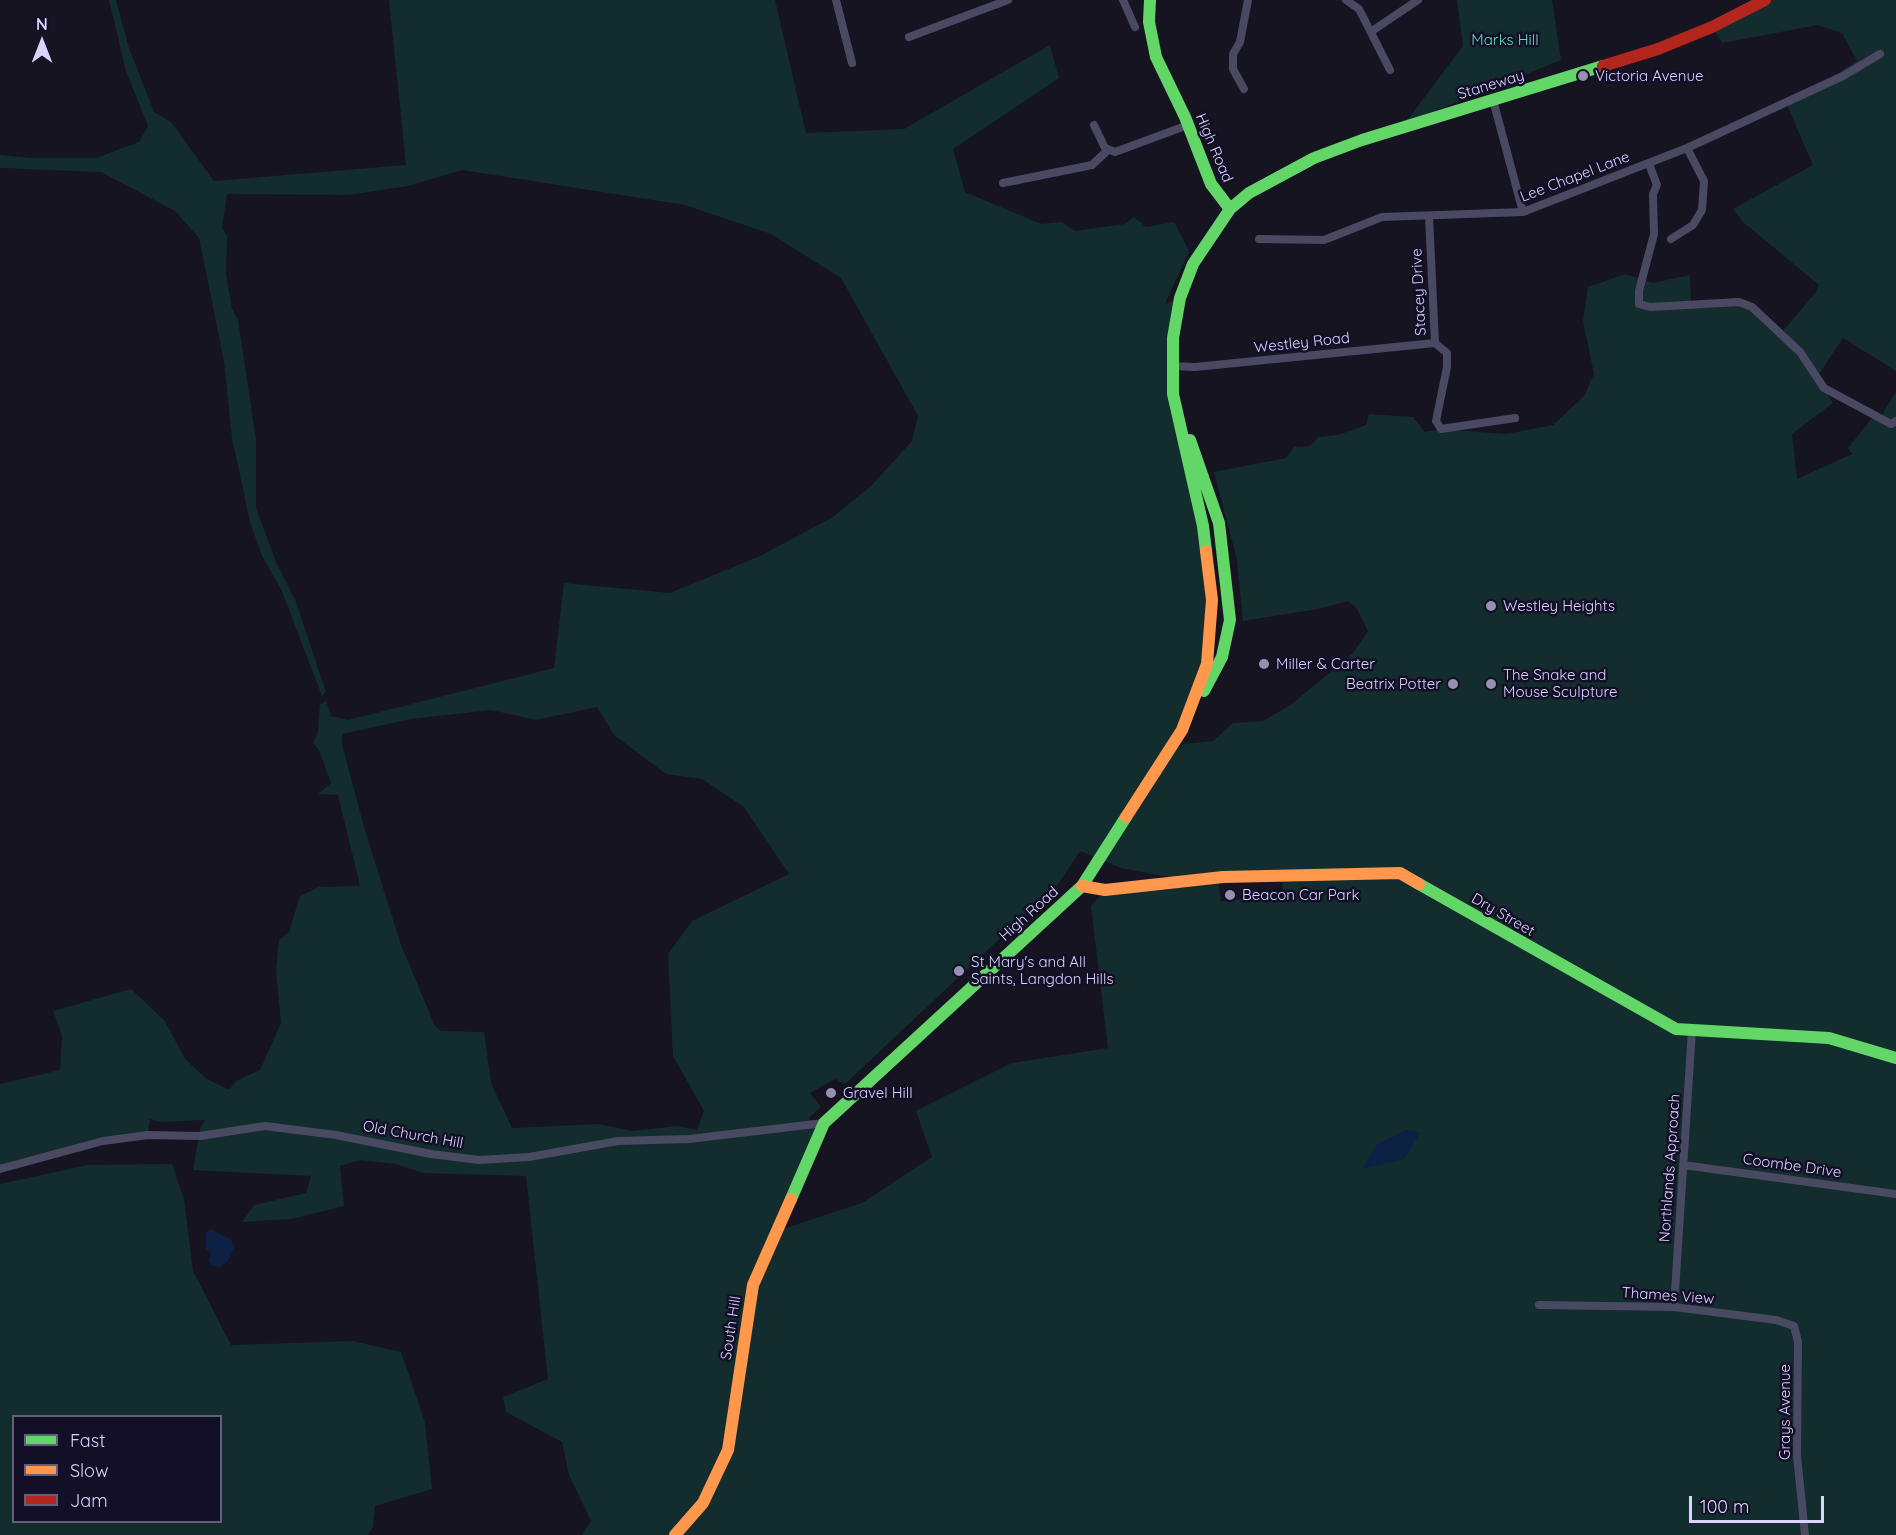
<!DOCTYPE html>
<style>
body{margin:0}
#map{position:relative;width:1896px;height:1535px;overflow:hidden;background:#161421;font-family:Quicksand,sans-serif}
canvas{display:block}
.legend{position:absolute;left:12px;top:1415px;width:210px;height:108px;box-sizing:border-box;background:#130f26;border:2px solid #625e7d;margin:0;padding:8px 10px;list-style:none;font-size:18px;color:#d9d4ff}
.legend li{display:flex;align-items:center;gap:12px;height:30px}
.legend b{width:30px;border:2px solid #625e7d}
.north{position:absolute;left:12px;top:12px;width:60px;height:60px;-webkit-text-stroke:4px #130f26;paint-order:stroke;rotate:0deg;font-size:16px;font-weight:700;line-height:24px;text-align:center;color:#d9d4ff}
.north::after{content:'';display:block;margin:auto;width:21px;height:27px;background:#d9d4ff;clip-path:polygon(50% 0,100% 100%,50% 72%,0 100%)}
.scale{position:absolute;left:1689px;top:1496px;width:135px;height:27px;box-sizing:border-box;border:3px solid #d9d4ff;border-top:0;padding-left:8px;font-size:18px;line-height:21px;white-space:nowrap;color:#d9d4ff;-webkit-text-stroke:4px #130f26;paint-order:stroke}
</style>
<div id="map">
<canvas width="1896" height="1535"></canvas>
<ul class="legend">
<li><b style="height:8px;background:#63d668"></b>Fast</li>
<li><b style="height:8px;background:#ff974d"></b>Slow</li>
<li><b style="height:8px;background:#b3261e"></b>Jam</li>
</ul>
<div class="north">N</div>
<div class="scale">100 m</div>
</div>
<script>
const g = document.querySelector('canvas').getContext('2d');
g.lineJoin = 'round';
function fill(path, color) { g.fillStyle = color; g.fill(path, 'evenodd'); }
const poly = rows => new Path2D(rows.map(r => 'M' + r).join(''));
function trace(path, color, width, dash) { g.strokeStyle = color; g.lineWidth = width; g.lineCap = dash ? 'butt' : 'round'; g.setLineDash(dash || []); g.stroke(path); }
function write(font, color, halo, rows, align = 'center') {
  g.font = font + ' Quicksand,sans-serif'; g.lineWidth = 5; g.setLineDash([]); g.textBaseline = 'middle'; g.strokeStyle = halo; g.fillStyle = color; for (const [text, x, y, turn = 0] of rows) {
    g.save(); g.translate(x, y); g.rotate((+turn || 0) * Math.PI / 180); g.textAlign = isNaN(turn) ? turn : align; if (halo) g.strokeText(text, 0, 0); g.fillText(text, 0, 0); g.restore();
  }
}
fill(poly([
 [109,0,116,0,129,48,154,112,171,122,214,181,406,165,389,0,775,0,806,133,904,129,1050,45,1059,78,953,149,965,192,1041,224,1062,222,1075,231,1125,224,1134,217,1146,227,1174,222,1189,251,1165,304,1180,298,1171,366,1203,526,1210,645,1168,753,1184,744,1213,741,1233,723,1263,721,1292,704,1353,653,1368,631,1357,609,1348,601,1318,609,1243,621,1237,560,1214,472,1286,458,1294,447,1310,446,1318,437,1338,435,1366,425,1369,414,1413,417,1425,432,1441,429,1506,434,1553,425,1584,396,1594,374,1583,321,1588,287,1625,274,1653,283,1690,275,1691,304,1739,302,1782,332,1816,292,1819,285,1743,222,1733,209,1813,165,1786,103,1843,76,1841,71,1857,61,1842,33,1818,25,1722,43,1712,27,1765,0,1896,0,1896,371,1843,338,1817,377,1833,403,1792,434,1797,479,1852,454,1848,448,1876,413,1881,416,1896,392,1896,1535,582,1535,591,1521,569,1475,562,1442,506,1412,503,1397,548,1379,526,1176,423,1173,396,1164,360,1160,340,1166,344,1206,292,1219,242,1222,254,1205,306,1193,311,1176,193,1170,200,1129,205,1120,160,1122,150,1119,148,1133,0,1167,0,1084,60,1070,62,1036,53,1011,131,989,165,1021,185,1059,207,1079,229,1090,236,1081,260,1070,281,1023,276,970,279,940,289,932,300,896,319,887,360,886,338,795,318,794,331,783,319,750,313,743,318,732,320,704,326,701,331,716,348,720,554,668,564,583,670,593,760,556,833,517,871,486,912,441,918,416,841,278,771,234,685,205,462,170,408,186,348,195,227,194,222,227,227,236,226,273,232,309,238,320,256,439,256,508,276,562,296,602,326,692,322,696,281,589,262,556,250,522,232,438,224,361,199,238,175,211,101,172,0,168,0,155,31,158,96,158,139,142,148,126,126,71],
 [597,707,614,735,666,774,702,779,744,807,789,874,692,921,668,954,673,1056,704,1111,697,1130,678,1126,632,1131,598,1124,512,1128,491,1083,484,1032,441,1031,435,1026,401,945,364,827,342,744,342,734,411,719,491,710,536,720],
 [1080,851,1121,868,1179,879,1281,874,1284,897,1221,901,1218,878,1105,890,1091,906,1108,1048,1012,1063,916,1111,932,1157,862,1203,777,1231,815,1132,809,1118,821,1107,810,1093,835,1079,845,1084,1059,883],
 [1457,0,1552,0,1561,60,1405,123,1463,46],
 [172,1164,184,1199,193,1271,231,1345,352,1341,401,1352,425,1422,432,1489,375,1506,373,1527,368,1535,0,1535,0,1184,87,1165],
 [14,1416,220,1416,220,1522,14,1522]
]), '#132c2d');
fill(poly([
 [1406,1130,1420,1133,1404,1159,1362,1169,1376,1145],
 [211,1229,231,1240,235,1247,227,1262,219,1267,212,1266,209,1261,211,1253,206,1249,206,1233]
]), '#0d2144');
trace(poly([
 [836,0,852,63],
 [1123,0,1135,27],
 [1346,0,1359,9,1390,70],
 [1372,31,1418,0],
 [909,37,1008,0],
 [1244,89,1233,69,1233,54,1240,42,1248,0],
 [1493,100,1523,212],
 [1094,125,1105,148,1115,152,1188,125],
 [1649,164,1657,185,1653,194,1654,234,1639,291,1639,304,1650,307,1739,302,1752,307,1800,352,1824,388,1891,424,1896,421],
 [1003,183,1092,165,1108,150],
 [1429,216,1435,343,1447,353,1447,367,1436,421,1441,429,1515,418],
 [1259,239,1324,240,1382,217,1523,212,1687,148,1843,76,1880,54],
 [1671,239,1693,225,1702,210,1704,181,1687,148],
 [1171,366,1195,367,1435,343],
 [1683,1165,1896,1194],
 [0,1169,103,1141,148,1135,200,1136,265,1126,336,1135,431,1154,479,1160,529,1157,618,1141,689,1139,824,1123],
 [1539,1305,1674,1307,1776,1320,1794,1326,1798,1342,1797,1456,1805,1535],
 [1674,1307,1692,1030]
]), '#4a4962', 8);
trace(poly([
 [1150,0,1149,22,1156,57,1185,117,1211,184,1230,209],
 [1190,440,1219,523,1230,620,1222,657,1204,691],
 [1206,551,1203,526,1173,394,1173,338,1180,298,1193,264,1230,209,1249,193,1314,158,1362,140,1603,66],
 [1419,884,1676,1029,1829,1038,1896,1058],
 [791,1199,824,1123,1082,886,1126,817]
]), '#63d668', 12);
trace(poly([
 [1126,817,1182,730,1207,664,1212,600,1206,551],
 [1082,886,1105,890,1223,877,1400,873,1419,884],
 [675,1535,703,1503,728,1450,753,1285,791,1199]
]), '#ff974d', 12);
trace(poly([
 [1603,66,1658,49,1712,27,1765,0]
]), '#b3261e', 12);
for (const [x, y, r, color] of [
 [1583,76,6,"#9591b1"],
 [1491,606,6,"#9591b1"],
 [1264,664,6,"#9591b1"],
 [1453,684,6,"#9591b1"],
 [1491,684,6,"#9591b1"],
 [1230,895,6,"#9591b1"],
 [959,971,6,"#9591b1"],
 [831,1093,6,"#9591b1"]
]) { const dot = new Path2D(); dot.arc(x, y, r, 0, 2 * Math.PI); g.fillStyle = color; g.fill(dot); trace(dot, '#130f26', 2); }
write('15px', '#5fe0c0', '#130f26', [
 ["Marks Hill",1505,40]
]);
write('15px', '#d9d4ff', '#130f26', [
 ["Victoria Avenue",1595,76],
 ["Westley Heights",1503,606],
 ["Miller & Carter",1276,664],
 ["The Snake and",1503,675],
 ["Mouse Sculpture",1503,692],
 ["Beatrix Potter",1441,684,"right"],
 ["Beacon Car Park",1242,895],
 ["St Mary's and All",971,962],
 ["Saints, Langdon Hills",971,979],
 ["Gravel Hill",843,1093]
], 'left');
write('15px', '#d9d4ff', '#130f26', [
 ["Staneway",1491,85,-17],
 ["High Road",1214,148,67],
 ["Lee Chapel Lane",1575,177,-21],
 ["Stacey Drive",1419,292,-93],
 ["Westley Road",1302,343,-6],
 ["High Road",1029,914,-42],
 ["Dry Street",1503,915,30],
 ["Old Church Hill",413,1135,10],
 ["Coombe Drive",1792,1166,8],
 ["Northlands Approach",1670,1168,-86],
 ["Thames View",1668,1296,4],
 ["South Hill",731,1328,-81],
 ["Grays Avenue",1785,1412,-90]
]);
</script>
